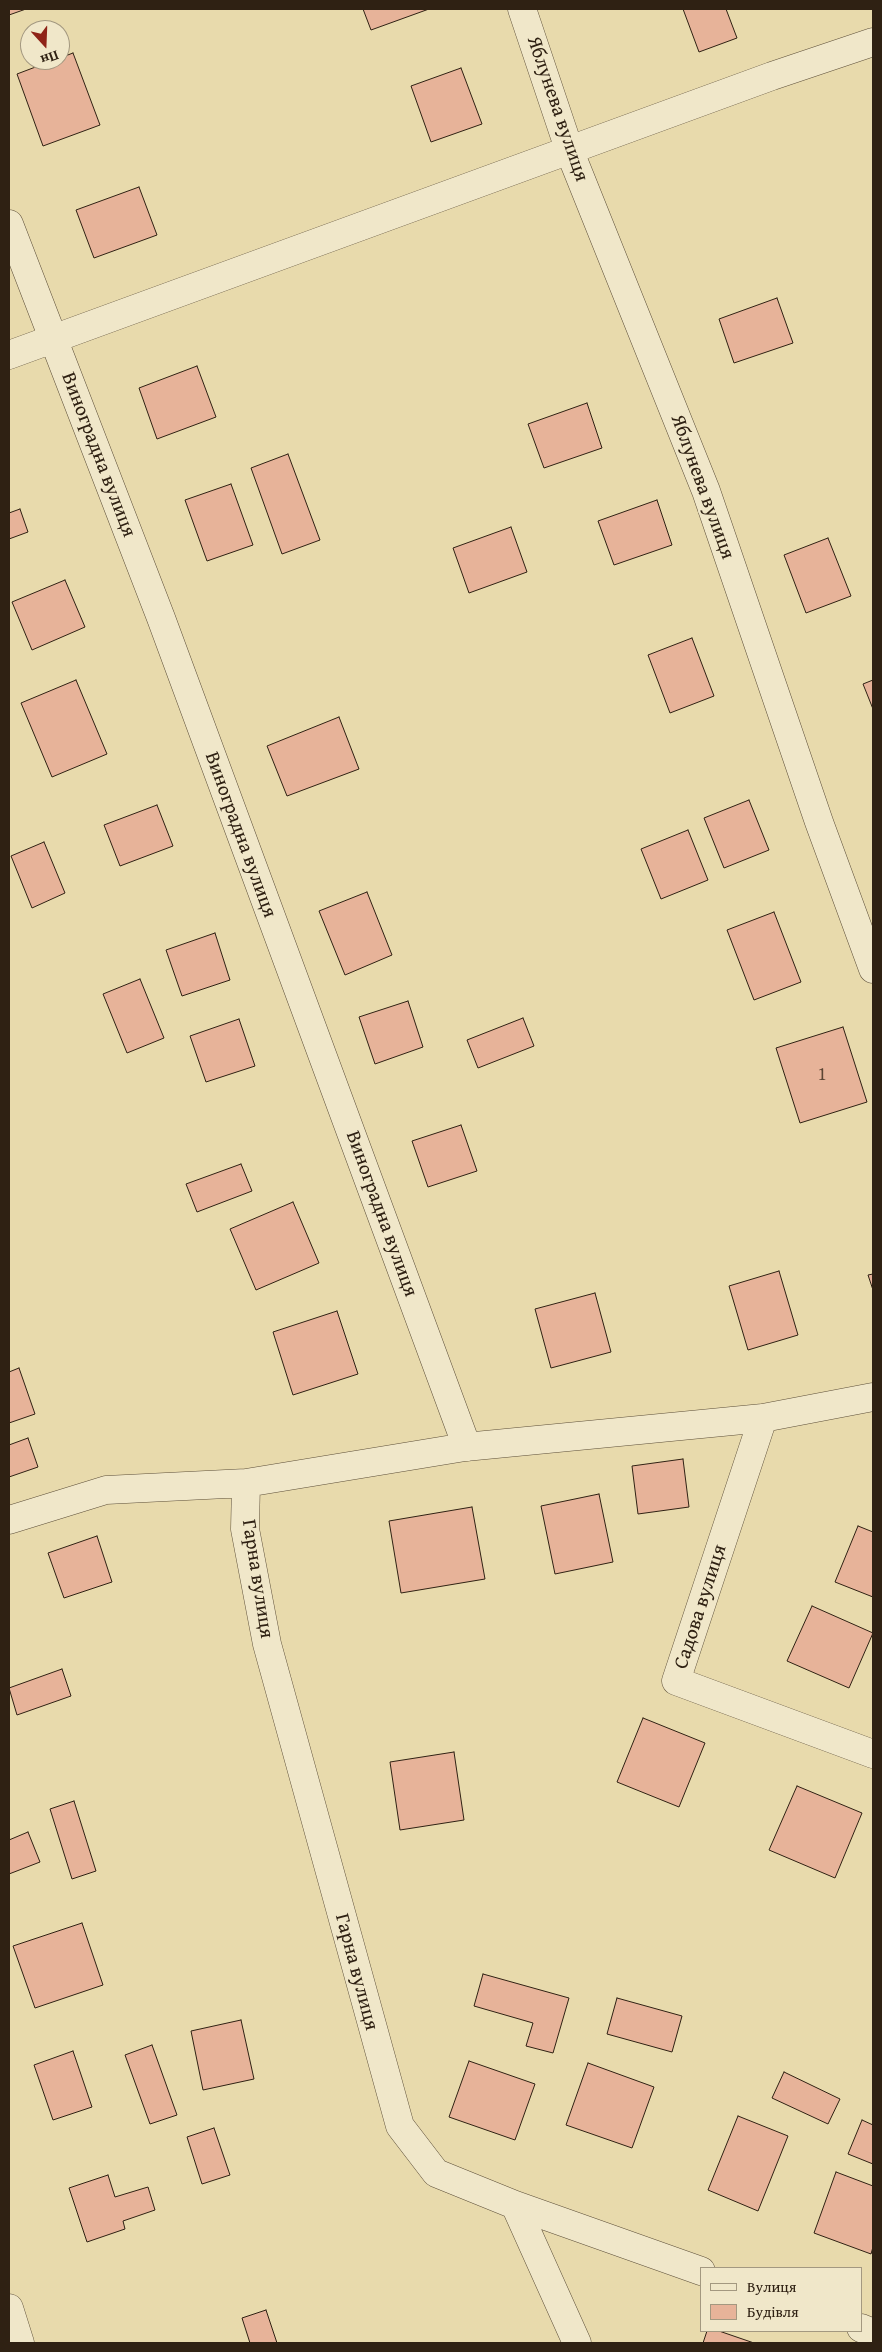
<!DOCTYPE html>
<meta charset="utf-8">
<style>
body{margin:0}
#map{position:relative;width:882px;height:2352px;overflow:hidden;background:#e8daac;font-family:"Gentium Book Plus",serif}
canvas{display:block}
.frame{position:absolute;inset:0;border:10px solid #2f2113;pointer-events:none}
.legend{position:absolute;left:700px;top:2267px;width:162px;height:65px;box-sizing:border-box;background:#f0e7c9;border:1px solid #a39880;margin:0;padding:6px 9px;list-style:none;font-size:15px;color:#2f2113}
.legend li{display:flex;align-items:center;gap:10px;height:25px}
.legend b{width:25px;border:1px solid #a39880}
.north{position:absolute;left:20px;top:20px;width:50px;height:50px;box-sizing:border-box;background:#f0e7c9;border:1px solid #a39880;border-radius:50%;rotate:160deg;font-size:14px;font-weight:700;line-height:20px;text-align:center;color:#2f2113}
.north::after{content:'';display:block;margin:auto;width:18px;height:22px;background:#8f2418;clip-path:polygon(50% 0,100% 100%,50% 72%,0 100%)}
</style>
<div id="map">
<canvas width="882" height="2352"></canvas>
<div class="frame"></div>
<ul class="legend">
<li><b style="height:6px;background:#f0e7c9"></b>Вулиця</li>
<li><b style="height:14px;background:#e7b399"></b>Будівля</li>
</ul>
<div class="north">Пн</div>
</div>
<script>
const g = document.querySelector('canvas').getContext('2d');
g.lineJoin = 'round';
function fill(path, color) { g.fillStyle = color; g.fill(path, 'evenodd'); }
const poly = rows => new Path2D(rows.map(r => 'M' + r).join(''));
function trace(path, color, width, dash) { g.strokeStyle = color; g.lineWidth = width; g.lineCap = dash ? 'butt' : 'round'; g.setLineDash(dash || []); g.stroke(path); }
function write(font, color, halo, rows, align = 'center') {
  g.font = font + ' "Gentium Book Plus",serif'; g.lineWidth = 4.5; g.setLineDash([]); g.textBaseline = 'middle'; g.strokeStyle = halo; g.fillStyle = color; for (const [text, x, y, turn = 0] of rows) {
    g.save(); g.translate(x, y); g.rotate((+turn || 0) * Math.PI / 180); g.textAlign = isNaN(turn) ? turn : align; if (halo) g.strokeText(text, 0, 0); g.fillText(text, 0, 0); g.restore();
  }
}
const building = poly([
 [9,9,26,9,9,15,9,9],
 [363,9,429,9,371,30,363,9],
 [683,9,726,9,737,38,699,52,683,9],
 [73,53,100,125,43,146,17,74,54,60,60,60,60,58,73,53],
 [461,68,482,124,431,142,411,86,461,68],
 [139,187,157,235,94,258,76,210,139,187],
 [777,298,793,343,734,363,719,319,777,298],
 [197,366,216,417,157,439,139,388,197,366],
 [587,403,602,448,544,468,528,424,587,403],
 [288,454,320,540,282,554,251,468,288,454],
 [231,484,253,545,207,561,185,500,231,484],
 [657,500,672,545,614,565,598,521,657,500],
 [20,509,28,532,9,539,9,513,20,509],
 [511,527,527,572,469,593,453,548,511,527],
 [828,538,851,596,806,613,784,555,828,538],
 [65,580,85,627,32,650,12,602,65,580],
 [692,638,714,696,670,713,648,655,692,638],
 [76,680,107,754,52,777,21,703,76,680],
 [873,680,873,709,863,684,873,680],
 [339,717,359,769,287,796,267,746,339,717],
 [749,800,769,850,724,868,704,818,749,800],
 [157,805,173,846,120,866,104,825,157,805],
 [688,830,708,880,661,899,641,849,688,830],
 [44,842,65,893,32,908,11,856,44,842],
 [367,892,392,955,345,975,319,911,367,892],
 [774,912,801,982,754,1000,727,930,774,912],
 [215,933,230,980,182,996,166,950,215,933],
 [140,979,164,1038,127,1053,103,994,140,979],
 [408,1001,423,1047,375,1064,359,1017,408,1001],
 [523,1018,534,1046,478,1068,467,1040,523,1018],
 [239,1019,255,1066,206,1082,190,1036,239,1019],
 [843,1027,867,1102,800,1123,776,1048,843,1027],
 [461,1125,477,1171,428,1187,412,1141,461,1125],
 [241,1164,252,1191,197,1212,186,1184,241,1164],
 [293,1202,319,1263,256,1290,230,1229,293,1202],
 [779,1271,798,1335,748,1350,729,1286,779,1271],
 [873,1274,873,1290,868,1275,873,1274],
 [595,1293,611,1352,551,1368,535,1309,595,1293],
 [337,1311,358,1374,293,1395,273,1332,337,1311],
 [19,1368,35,1414,9,1423,9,1372,19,1368],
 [28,1438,38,1467,9,1477,9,1445,28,1438],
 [683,1459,689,1507,638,1514,632,1466,683,1459],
 [599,1494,613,1562,555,1574,541,1506,599,1494],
 [472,1507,485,1579,401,1593,389,1521,472,1507],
 [858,1526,873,1532,873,1597,835,1582,858,1526],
 [97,1536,112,1582,64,1598,48,1553,97,1536],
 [812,1606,873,1633,849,1688,787,1661,812,1606],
 [62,1669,71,1696,17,1715,9,1688,62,1669],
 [643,1718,705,1743,679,1807,617,1782,643,1718],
 [454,1752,464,1820,400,1830,390,1762,454,1752],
 [797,1786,862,1813,835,1878,769,1850,797,1786],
 [74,1801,96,1871,72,1879,50,1809,74,1801],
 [28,1832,40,1862,9,1874,9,1840,28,1832],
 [82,1923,103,1985,35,2008,13,1946,82,1923],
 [483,1974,569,1998,553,2053,526,2046,533,2023,474,2006,483,1974],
 [617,1998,682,2016,672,2052,607,2034,617,1998],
 [241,2020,254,2079,203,2090,191,2031,241,2020],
 [152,2045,177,2115,150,2124,125,2055,152,2045],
 [73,2051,92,2107,53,2120,34,2065,73,2051],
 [469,2061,535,2084,515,2140,449,2117,469,2061],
 [588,2063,654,2087,632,2148,566,2125,588,2063],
 [784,2072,840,2099,828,2124,772,2098,784,2072],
 [738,2116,788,2136,758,2211,708,2190,738,2116],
 [862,2120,873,2125,873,2164,848,2154,862,2120],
 [214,2128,230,2175,202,2184,187,2137,214,2128],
 [836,2172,873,2186,873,2247,871,2254,814,2233,836,2172],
 [108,2175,115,2197,148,2187,155,2210,123,2221,125,2229,87,2242,69,2188,108,2175],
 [266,2310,277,2343,250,2343,242,2318,266,2310],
 [707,2331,719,2331,754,2343,703,2343,707,2331]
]);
fill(building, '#e7b399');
trace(building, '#2f2113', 1);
const minor = poly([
 [522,9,570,152,706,491,819,822,873,969],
 [9,224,161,618,467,1447],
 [9,355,772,76,873,42],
 [763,1418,676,1681,873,1754],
 [246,1483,245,1529,267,1644,400,2126,436,2173,515,2205,701,2271],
 [9,1520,106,1490,246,1483,465,1447,763,1418,873,1397],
 [515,2205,577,2343],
 [9,2308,20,2343],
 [861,2328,873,2333]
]);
trace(minor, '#5d4f39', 29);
trace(minor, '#f0e7c9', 28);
write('18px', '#5d4634', null, [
 ["1",822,1075]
]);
write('20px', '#2f2113', '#f0e7c9', [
 ["Яблунева вулиця",557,109,71],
 ["Виноградна вулиця",98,455,69],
 ["Яблунева вулиця",702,487,70],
 ["Виноградна вулиця",240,835,70],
 ["Виноградна вулиця",381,1214,70],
 ["Гарна вулиця",257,1579,81],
 ["Садова вулиця",701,1607,-72],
 ["Гарна вулиця",356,1972,75]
]);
</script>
